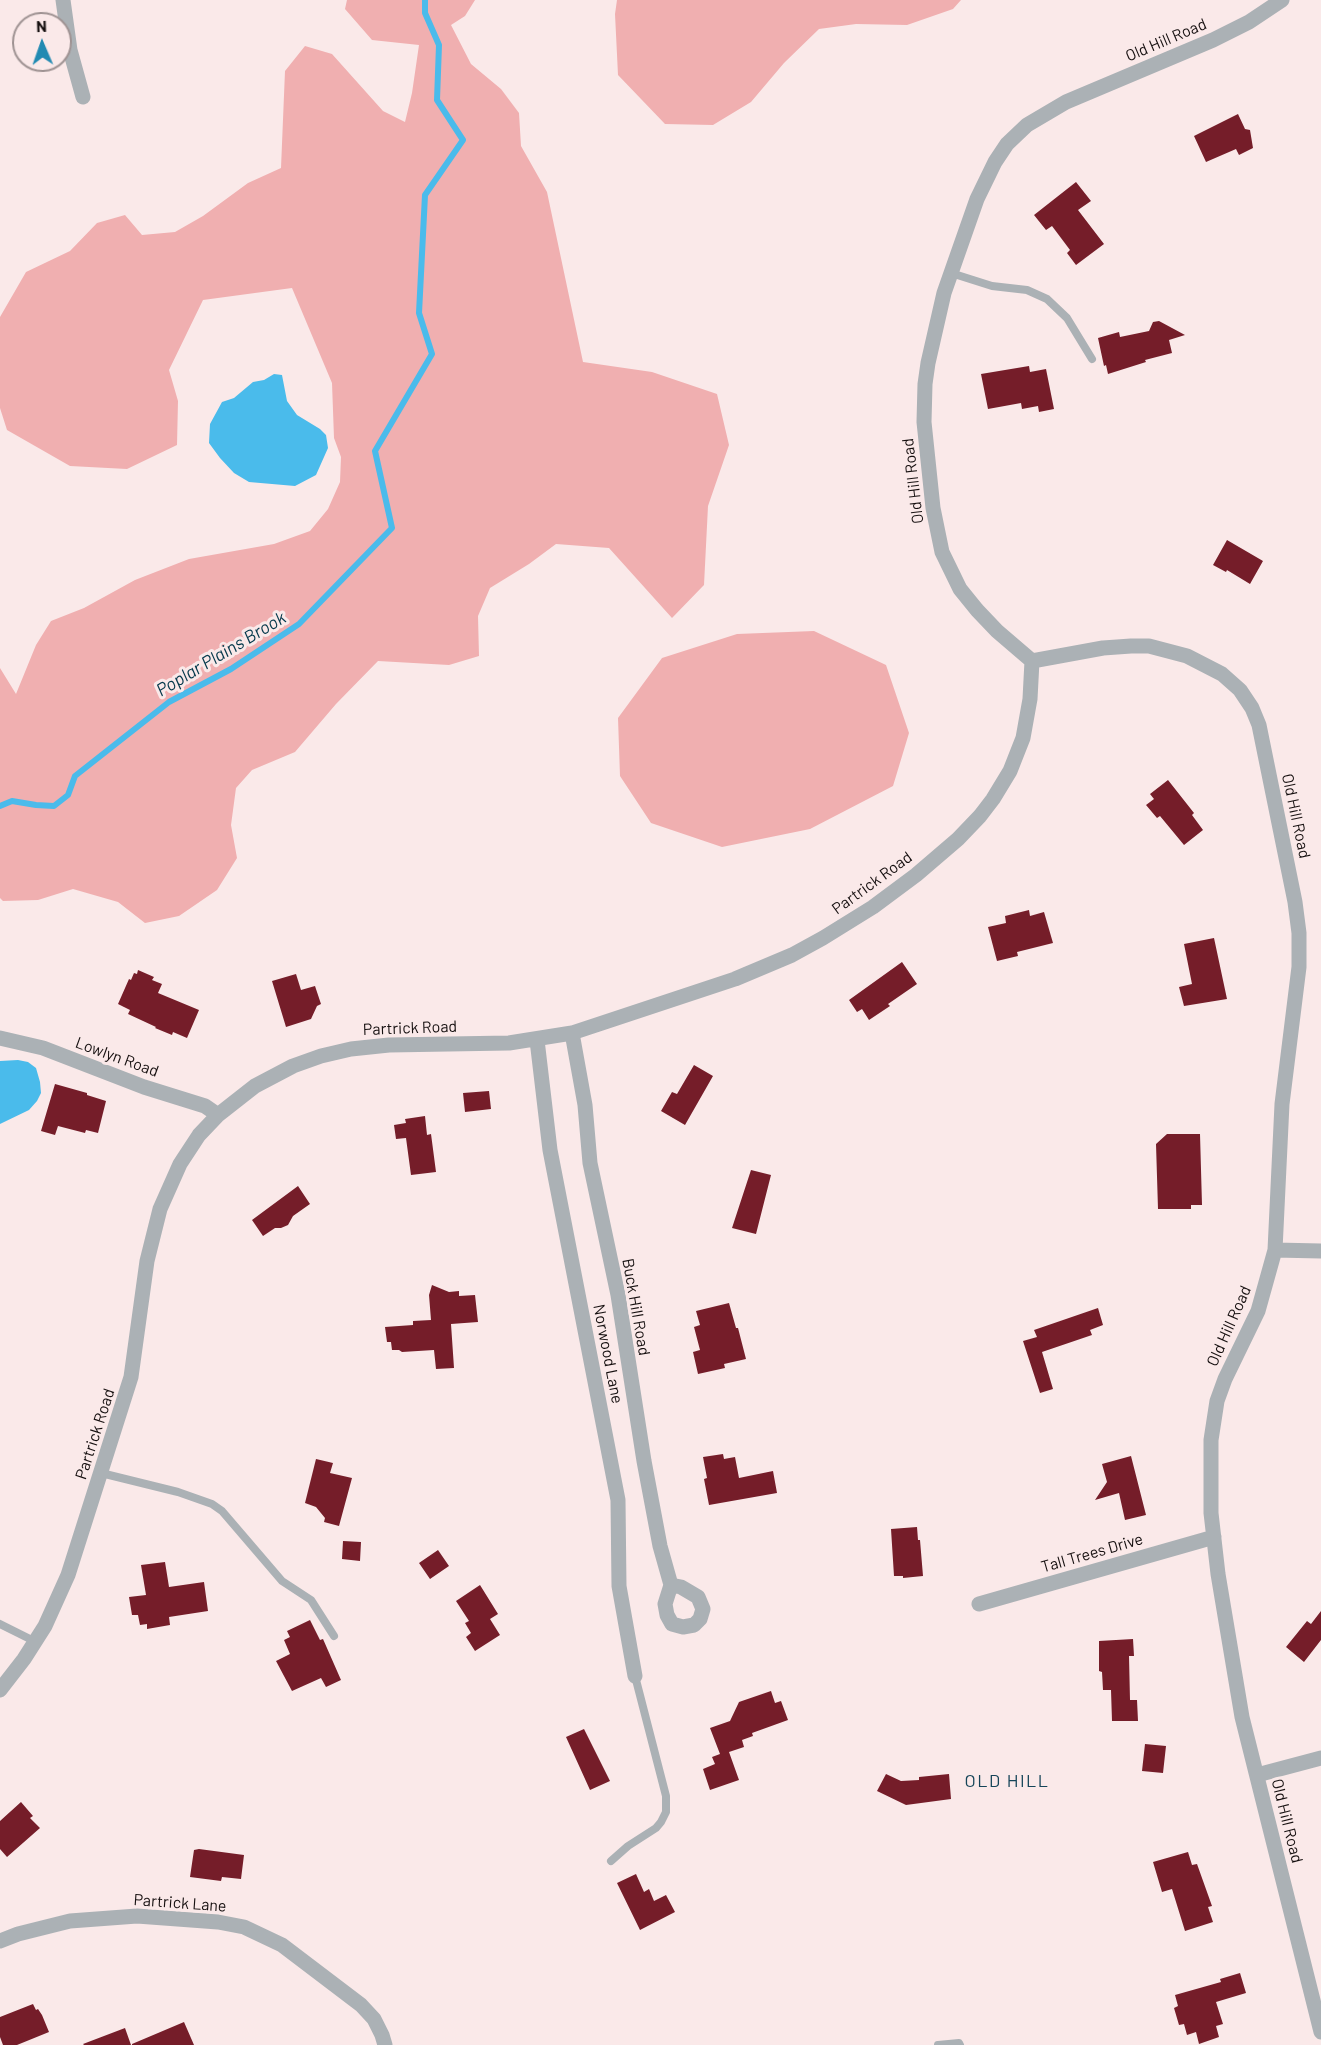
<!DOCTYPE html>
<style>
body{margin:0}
#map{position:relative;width:1321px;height:2045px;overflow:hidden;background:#fae9e9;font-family:Barlow,sans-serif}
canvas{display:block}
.north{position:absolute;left:12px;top:12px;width:60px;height:60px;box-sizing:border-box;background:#fae9e9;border:2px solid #9e9292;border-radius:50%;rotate:358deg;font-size:16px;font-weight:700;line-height:24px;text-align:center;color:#150f0f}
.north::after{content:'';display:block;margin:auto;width:21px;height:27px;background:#218ab2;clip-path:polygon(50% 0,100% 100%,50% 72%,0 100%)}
</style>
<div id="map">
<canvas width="1321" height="2045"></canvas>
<div class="north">N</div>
</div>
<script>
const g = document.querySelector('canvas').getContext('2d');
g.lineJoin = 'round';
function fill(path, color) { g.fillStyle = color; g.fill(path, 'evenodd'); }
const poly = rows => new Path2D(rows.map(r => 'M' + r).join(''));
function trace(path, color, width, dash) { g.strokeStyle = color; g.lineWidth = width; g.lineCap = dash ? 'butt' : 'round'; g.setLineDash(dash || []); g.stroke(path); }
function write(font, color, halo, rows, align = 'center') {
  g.font = font + ' Barlow,sans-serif'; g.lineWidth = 6; g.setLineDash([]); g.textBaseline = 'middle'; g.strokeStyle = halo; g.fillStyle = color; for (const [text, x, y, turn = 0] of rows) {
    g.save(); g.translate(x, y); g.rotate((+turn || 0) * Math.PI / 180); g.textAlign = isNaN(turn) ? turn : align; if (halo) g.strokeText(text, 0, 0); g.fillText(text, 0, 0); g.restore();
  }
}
fill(poly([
 [347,0,475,0,465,16,451,25,471,64,501,89,519,113,521,146,547,192,583,362,652,372,717,394,729,445,708,506,704,585,672,618,609,548,556,544,529,564,490,588,478,616,479,656,449,665,378,661,336,704,295,752,252,770,236,788,231,825,237,858,217,890,179,916,145,923,118,902,73,889,38,900,3,901,0,898,0,668,16,694,36,645,51,621,84,608,135,580,189,559,274,544,310,531,328,509,340,482,341,457,334,438,332,383,292,288,203,300,169,370,178,401,177,445,127,469,70,466,7,430,0,408,0,317,26,272,70,251,97,223,125,215,142,235,175,232,203,216,248,183,281,168,285,71,305,46,332,54,383,111,405,122,412,93,419,45,372,40,345,9],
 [617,0,961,0,953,9,907,25,856,24,819,29,784,63,751,102,713,125,665,124,618,75,615,14],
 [814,631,886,665,909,733,893,786,810,829,722,847,651,823,620,776,618,718,662,658,737,634]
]), '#f0afb0');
fill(poly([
 [274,374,282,375,287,401,297,415,320,429,326,435,328,448,316,475,295,486,249,482,234,473,220,458,209,443,210,424,222,402,234,398,253,382,264,380],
 [18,1060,28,1062,36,1068,40,1082,41,1093,37,1101,29,1110,0,1124,0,1061]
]), '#4abbeb');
trace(poly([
 [0,806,12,801,36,805,54,806,68,795,75,776,169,702,231,669,299,624,392,528,375,451,432,354,419,313,425,195,463,140,437,100,439,45,425,13,425,0]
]), '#4abbeb', 6);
fill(poly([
 [1238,114,1245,129,1250,130,1253,148,1239,155,1236,149,1206,162,1194,136],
 [1076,182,1091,201,1078,210,1104,244,1076,265,1067,253,1070,250,1052,226,1046,230,1034,215],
 [1159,321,1185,335,1169,340,1172,353,1145,360,1146,362,1108,374,1106,365,1104,366,1098,338,1119,332,1120,337,1149,331,1153,322],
 [1029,366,1030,372,1046,369,1054,409,1039,412,1038,406,1022,409,1021,403,988,409,981,374],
 [1227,540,1263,561,1250,584,1227,570,1226,572,1213,565],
 [1168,780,1194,813,1192,815,1203,830,1184,845,1160,816,1157,818,1146,805,1154,799,1150,794],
 [1029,910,1030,916,1044,912,1053,943,1017,952,1018,956,997,961,988,927,1006,923,1005,916],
 [1214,938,1227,999,1184,1006,1179,987,1192,984,1184,944],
 [902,962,917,984,888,1004,890,1006,869,1020,862,1009,857,1012,849,1000],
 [138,970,154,977,152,980,162,984,158,993,199,1010,187,1038,173,1032,172,1035,155,1028,156,1027,128,1014,130,1010,118,1004,129,979,131,980,134,973,137,974],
 [296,974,301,990,315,986,321,1004,317,1006,311,1019,286,1027,272,981],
 [694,1065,713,1076,685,1125,661,1111,672,1092,677,1094],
 [55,1084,87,1093,87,1095,106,1101,98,1133,86,1130,85,1133,58,1126,55,1135,41,1131],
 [489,1091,491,1109,465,1112,463,1093],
 [425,1116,427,1135,431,1134,436,1172,411,1175,406,1138,396,1139,394,1125,406,1123,405,1119],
 [1167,1134,1200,1134,1202,1205,1191,1205,1191,1209,1158,1209,1156,1144],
 [751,1170,771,1175,756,1234,732,1228],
 [298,1186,310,1204,293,1216,288,1225,281,1228,275,1228,263,1236,252,1220],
 [432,1285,449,1292,459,1291,459,1296,475,1295,478,1322,451,1324,454,1368,436,1369,434,1350,402,1352,399,1350,392,1350,391,1342,387,1342,385,1327,413,1325,413,1321,431,1320,429,1295],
 [729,1303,736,1328,738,1328,746,1359,724,1364,725,1368,698,1374,693,1352,700,1350,694,1327,700,1325,696,1311],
 [1098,1308,1103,1325,1090,1330,1092,1335,1042,1352,1053,1389,1040,1393,1023,1341,1037,1337,1034,1330],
 [723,1454,724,1459,735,1457,739,1478,773,1471,777,1493,709,1505,704,1479,707,1478,703,1457],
 [1131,1456,1146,1515,1125,1520,1119,1493,1095,1500,1107,1482,1102,1464],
 [316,1459,333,1463,330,1473,352,1478,339,1526,324,1522,325,1518,316,1507,305,1503],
 [917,1527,918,1540,920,1540,923,1576,903,1578,903,1576,894,1576,891,1529],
 [343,1541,361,1542,360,1561,342,1559],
 [438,1550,449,1566,430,1579,419,1563],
 [165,1562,169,1587,204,1582,208,1611,169,1617,170,1625,147,1629,147,1624,140,1625,138,1615,132,1615,129,1597,146,1595,141,1565],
 [480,1585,498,1614,490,1619,500,1635,475,1651,466,1637,471,1633,465,1623,469,1621,456,1601],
 [1321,1611,1321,1640,1304,1662,1286,1647,1307,1621,1311,1624],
 [310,1620,320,1640,323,1639,341,1680,326,1687,321,1678,292,1691,276,1661,290,1654,284,1640,290,1637,287,1631],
 [1133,1639,1134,1656,1129,1656,1130,1700,1137,1700,1138,1721,1112,1721,1111,1690,1103,1690,1102,1672,1099,1671,1099,1641],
 [771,1691,775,1703,781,1701,788,1720,752,1733,753,1736,742,1740,744,1747,729,1752,739,1780,710,1790,703,1769,715,1764,712,1757,720,1754,710,1728,730,1721,739,1702],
 [584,1729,610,1781,590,1790,566,1737],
 [1145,1744,1166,1746,1163,1773,1142,1771],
 [886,1774,901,1781,919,1780,919,1777,949,1774,951,1799,906,1805,877,1791],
 [21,1802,33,1816,30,1818,40,1828,7,1857,0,1849,0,1821],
 [199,1849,244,1855,241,1879,222,1877,221,1881,190,1877,194,1850],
 [1188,1852,1192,1865,1197,1864,1212,1906,1208,1907,1213,1922,1185,1931,1172,1889,1162,1892,1153,1862],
 [636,1874,644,1892,649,1889,654,1901,666,1895,675,1912,640,1930,617,1883],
 [1240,1973,1246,1993,1216,2002,1223,2024,1216,2026,1219,2037,1199,2044,1196,2032,1187,2035,1184,2024,1179,2025,1174,2008,1178,2006,1175,1995,1221,1982,1220,1979],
 [33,2004,36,2010,38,2009,42,2015,49,2032,17,2045,3,2045,0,2037,0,2017],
 [184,2022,194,2045,132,2045,132,2044],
 [125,2028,131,2045,84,2045,83,2044]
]), '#751d29');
trace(poly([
 [951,273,992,286,1027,290,1047,299,1067,318,1092,359],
 [101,1473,178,1492,212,1504,222,1511,282,1581,311,1600,334,1636],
 [0,1624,36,1642],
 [611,1861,628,1846,656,1828,661,1822,666,1812,666,1796,635,1676],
 [938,2045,959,2043,960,2045]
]), '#abb1b5', 8);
trace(poly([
 [63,0,70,50,83,97],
 [1282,0,1249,22,1213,40,1066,102,1027,125,1007,144,995,162,977,199,944,293,928,363,925,384,924,422,933,508,942,552,960,589,977,610,997,631,1032,661,1103,648,1131,646,1149,646,1187,656,1222,674,1240,690,1252,708,1259,725,1295,902,1299,933,1299,967,1282,1104,1275,1250,1258,1311,1225,1379,1217,1401,1211,1440,1211,1513,1218,1574,1242,1717,1321,2032],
 [572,1033,585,1105,590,1163,618,1295,644,1461,660,1546,671,1585,665,1604,667,1615,672,1624,683,1627,694,1625,700,1619,703,1609,698,1597,681,1587,671,1585],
 [0,1038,43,1048,144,1087,205,1106,218,1115],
 [537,1040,550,1150,618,1500,619,1586,635,1676],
 [1275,1250,1321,1251],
 [979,1604,1214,1537],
 [0,1690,24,1659,45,1626,68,1575,131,1377,147,1261,160,1209,180,1164,199,1135,218,1115,255,1086,293,1066,321,1056,351,1049,389,1045,509,1043,572,1033,735,979,792,955,823,938,873,907,916,875,958,839,980,816,993,799,1010,771,1023,738,1030,699,1032,661],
 [1257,1775,1321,1758],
 [0,1941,18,1934,70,1921,137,1916,218,1922,244,1927,282,1945,361,2005,374,2019,382,2035,385,2045]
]), '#abb1b5', 15);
write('16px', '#150f0f', '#fae9e9', [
 ["Old Hill Road",1166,40,-23],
 ["Old Hill Road",913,481,-97],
 ["Old Hill Road",1296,816,78],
 ["Partrick Road",872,883,-36],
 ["Partrick Road",410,1028,-2],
 ["Lowlyn Road",117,1057,20],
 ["Buck Hill Road",636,1307,80],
 ["Old Hill Road",1229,1326,-66],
 ["Norwood Lane",608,1354,79],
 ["Partrick Road",95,1434,-72],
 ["Tall Trees Drive",1092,1553,-16],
 ["Old Hill Road",1287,1821,76],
 ["Partrick Lane",180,1903,4]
]);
write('italic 18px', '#04384b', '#fae9e9', [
 ["Poplar Plains Brook",221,654,-31]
]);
g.letterSpacing = '1.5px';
write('18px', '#154458', '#fae9e9', [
 ["OLD HILL",1007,1781]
]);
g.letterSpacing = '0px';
</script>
